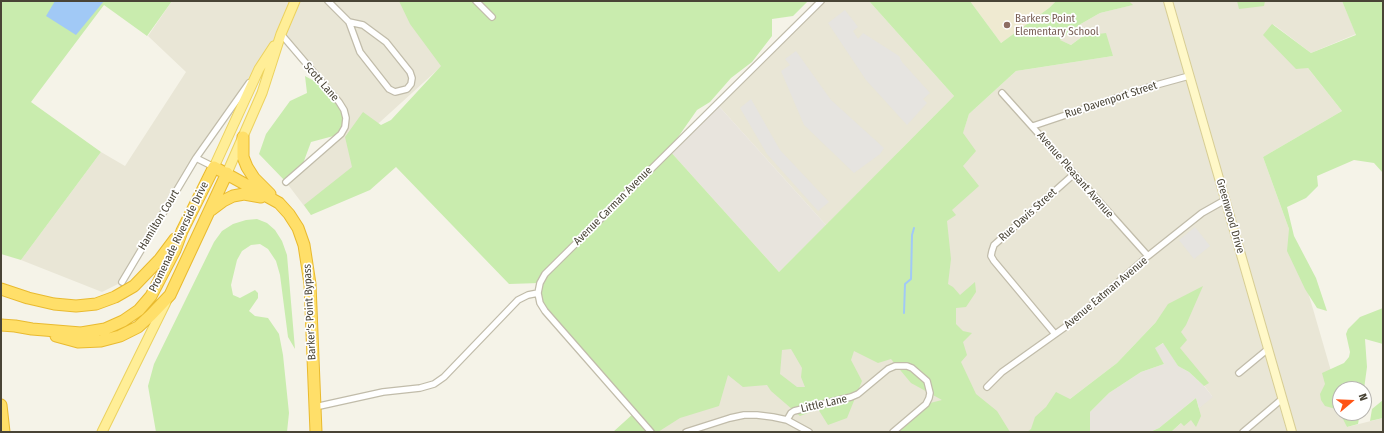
<!DOCTYPE html>
<style>
body{margin:0}
#map{position:relative;width:1384px;height:433px;overflow:hidden;background:#f5f3e8;font-family:"Fira Sans Condensed",sans-serif}
canvas{display:block}
.frame{position:absolute;inset:0;border:2px solid #494436;pointer-events:none}
.north{position:absolute;left:1332px;top:381px;width:40px;height:40px;box-sizing:border-box;background:#fff;border:1px solid #b6b4af;border-radius:50%;rotate:71deg;font-size:11px;font-weight:700;line-height:16px;text-align:center;color:#494436}
.north::after{content:'';display:block;margin:auto;width:14px;height:18px;background:#ff5415;clip-path:polygon(50% 0,100% 100%,50% 72%,0 100%)}
</style>
<div id="map">
<canvas width="1384" height="433"></canvas>
<div class="frame"></div>
<div class="north">N</div>
</div>
<script>
const g = document.querySelector('canvas').getContext('2d');
g.lineJoin = 'round';
function fill(path, color) { g.fillStyle = color; g.fill(path, 'evenodd'); }
const poly = rows => new Path2D(rows.map(r => 'M' + r).join(''));
function trace(path, color, width, dash) { g.strokeStyle = color; g.lineWidth = width; g.lineCap = dash ? 'butt' : 'round'; g.setLineDash(dash || []); g.stroke(path); }
function write(font, color, halo, rows, align = 'center') {
  g.font = font + ' "Fira Sans Condensed",sans-serif'; g.lineWidth = 3.5; g.setLineDash([]); g.textBaseline = 'middle'; g.strokeStyle = halo; g.fillStyle = color; for (const [text, x, y, turn = 0] of rows) {
    g.save(); g.translate(x, y); g.rotate((+turn || 0) * Math.PI / 180); g.textAlign = isNaN(turn) ? turn : align; if (halo) g.strokeText(text, 0, 0); g.fillText(text, 0, 0); g.restore();
  }
}
fill(poly([
 [172,1,409,1,445,63,369,132,381,151,311,215,286,182,341,134,344,110,281,35,196,158,122,282,102,292,21,260,101,152,125,166,186,72,148,36],
 [821,1,869,1,954,96,826,225,717,104],
 [1129,1,1342,1,1356,34,1311,53,1273,24,1342,111,1263,157,1289,229,1313,309,1340,402,1340,413,1343,413,1347,427,1383,418,1383,432,1171,432,1212,396,1156,322,1117,363,1070,399,1033,432,651,432,664,418,927,240,969,114,1016,71,1113,56,1083,36,1071,45,1059,40,1079,25,1100,13,1132,5]
]), '#e9e6d6');
fill(poly([
 [717,104,826,225,779,272,669,150],
 [1164,343,1178,366,1189,372,1204,386,1213,397,1199,408,1196,398,1159,428,1150,432,1090,432,1090,412,1109,393,1141,372,1164,364,1154,348]
]), '#e8e4dd');
fill(poly([
 [970,1,1056,1,1049,8,1001,43]
]), '#efead1');
fill(poly([
 [1,1,172,1,147,36,104,5,31,102,101,152,21,260,1,254],
 [399,1,808,1,793,16,772,19,772,36,752,62,731,78,710,102,697,110,669,150,779,272,954,96,869,1,970,1,1001,43,1049,8,1056,1,1096,1,1097,2,1129,1,1133,5,1100,13,1079,25,1060,40,1071,45,1083,36,1106,33,1113,56,1016,71,969,114,963,133,976,151,963,166,979,186,952,210,956,215,947,221,951,259,948,284,953,287,960,295,975,282,976,292,966,307,956,308,956,324,963,331,972,333,963,342,967,355,961,362,976,394,997,411,1010,432,893,432,926,404,942,400,911,383,891,359,878,363,854,351,851,360,862,381,847,418,828,425,818,409,800,416,771,391,767,385,743,387,728,375,719,406,680,418,658,432,613,432,634,413,540,303,540,283,509,284,396,167,370,190,311,215,304,205,352,167,345,137,363,112,381,125,391,120,441,66,410,24],
 [791,349,802,368,801,377,805,387,797,387,780,374,782,350],
 [1237,1,1265,1,1264,6,1239,9],
 [1342,1,1383,1,1383,173,1374,163,1354,160,1317,176,1318,186,1306,198,1287,207,1294,236,1316,278,1327,311,1317,308,1305,289,1287,251,1289,229,1263,157,1342,111,1308,68,1296,69,1263,35,1272,24,1311,53,1356,35],
 [305,76,327,88,346,118,341,134,311,142,301,169,286,182,259,154,266,134,290,101,307,93],
 [257,219,267,223,275,230,282,241,287,255,295,349,288,337,280,275,276,261,268,249,260,244,251,245,242,251,237,260,231,285,233,295,240,298,255,290,258,293,258,298,249,311,255,316,268,318,279,334,283,355,289,413,287,432,156,432,148,386,154,364,214,242,222,231,233,224,246,220],
 [1203,286,1186,325,1181,332,1187,340,1180,348,1209,383,1204,386,1189,372,1178,366,1163,343,1155,348,1164,364,1141,372,1109,393,1090,412,1090,432,1027,432,1031,429,1035,417,1046,407,1056,392,1070,399,1117,363,1156,322,1168,304],
 [1383,308,1383,344,1365,339,1367,367,1364,389,1340,389,1340,413,1336,409,1325,406,1321,400,1320,394,1325,384,1322,373,1344,363,1349,357,1350,352,1346,334,1348,329,1360,317],
 [1196,398,1201,416,1196,427,1191,420,1184,426,1181,423,1171,432,1150,432,1159,428],
 [1383,400,1383,418,1370,421,1372,409],
 [1340,413,1360,413,1358,424,1347,427]
]), '#c9ecae');
fill(poly([
 [845,10,858,27,853,31,858,39,863,33,899,56,902,62,930,93,923,99,927,103,907,125,866,80,828,23],
 [796,51,831,100,884,148,880,154,854,173,804,125,781,71,790,65,785,59],
 [751,99,780,150,829,202,818,211,767,154,740,108],
 [1195,227,1210,246,1194,259,1179,240]
]), '#e6e4e0');
fill(poly([
 [55,1,104,1,76,35,46,16]
]), '#a1c9f6');
trace(poly([
 [904,313,905,284,911,279,912,235,914,228]
]), '#a1c9f6', 2);
const street = poly([
 [328,1,349,22,360,52,389,89,395,92,407,89,411,84,412,78,410,72,386,42,363,25,349,22],
 [476,1,492,17],
 [281,34,339,102,344,110,346,118,345,127,341,134,286,182],
 [1002,93,1148,256],
 [1033,126,1149,87,1189,76],
 [196,158,214,167],
 [122,282,196,158,249,83],
 [1055,334,994,261,991,256,992,251,994,245,1074,174],
 [1239,373,1268,349],
 [987,387,1002,372,1075,320,1148,256,1202,213,1225,200],
 [315,407,383,392,420,388,434,384,444,377,518,300,528,295,538,293],
 [787,420,791,413,794,411,851,397,858,394,888,369,895,366,907,366,912,368,927,381,930,393,929,398,926,404,893,432],
 [651,432,545,311,540,303,538,293,540,283,545,274,821,1],
 [686,432,730,418,744,415,757,415,773,417,787,420,809,432],
 [1243,432,1282,399]
]);
const secondary = poly([
 [1168,1,1292,432]
]);
const primary = poly([
 [214,167,259,69,274,46],
 [227,173,262,93,281,34,295,1],
 [102,432,166,302]
]);
const highway = poly([
 [243,137,243,157,247,167,254,178,270,194],
 [211,210,223,201,233,196,244,194,261,197],
 [1,289,28,298,54,304,76,306,96,304,115,297,134,286,160,259,175,239],
 [1,325,15,326,32,329,81,333,105,329,123,321,139,310,151,296,175,250,182,231,214,167,279,203,289,214,298,228,304,245,310,284,316,432],
 [56,336,78,342,101,341,120,336,138,327,151,315,170,295,227,173],
 [1,405,4,432]
]);
trace(street, '#c1bcaa', 8);
trace(secondary, '#d8ce95', 10);
trace(primary, '#ecd25f', 11);
trace(highway, '#e9ba2f', 13);
trace(street, '#fff', 5.5);
trace(secondary, '#fff8c8', 8);
trace(primary, '#ffee97', 9);
trace(highway, '#ffdf69', 11);
for (const [x, y, r, color] of [
 [1007,25,4,"#8d6e63"]
]) { const dot = new Path2D(); dot.arc(x, y, r, 0, 2 * Math.PI); g.fillStyle = color; g.fill(dot); trace(dot, '#fff', 1.5); }
write('11px', '#785e54', '#fff', [
 ["Barkers Point",1015,19],
 ["Elementary School",1015,32]
], 'left');
write('11px', '#494436', '#fff', [
 ["Scott Lane",321,82,49],
 ["Rue Davenport Street",1111,100,-18],
 ["Avenue Pleasant Avenue",1075,175,49],
 ["Avenue Carman Avenue",613,206,-45],
 ["Rue Davis Street",1028,215,-42],
 ["Greenwood Drive",1230,216,74],
 ["Hamilton Court",159,220,-59],
 ["Promenade Riverside Drive",179,237,-64],
 ["Avenue Eatman Avenue",1106,293,-40],
 ["Barker's Point Bypass",310,312,-93],
 ["Little Lane",824,404,-13]
]);
</script>
